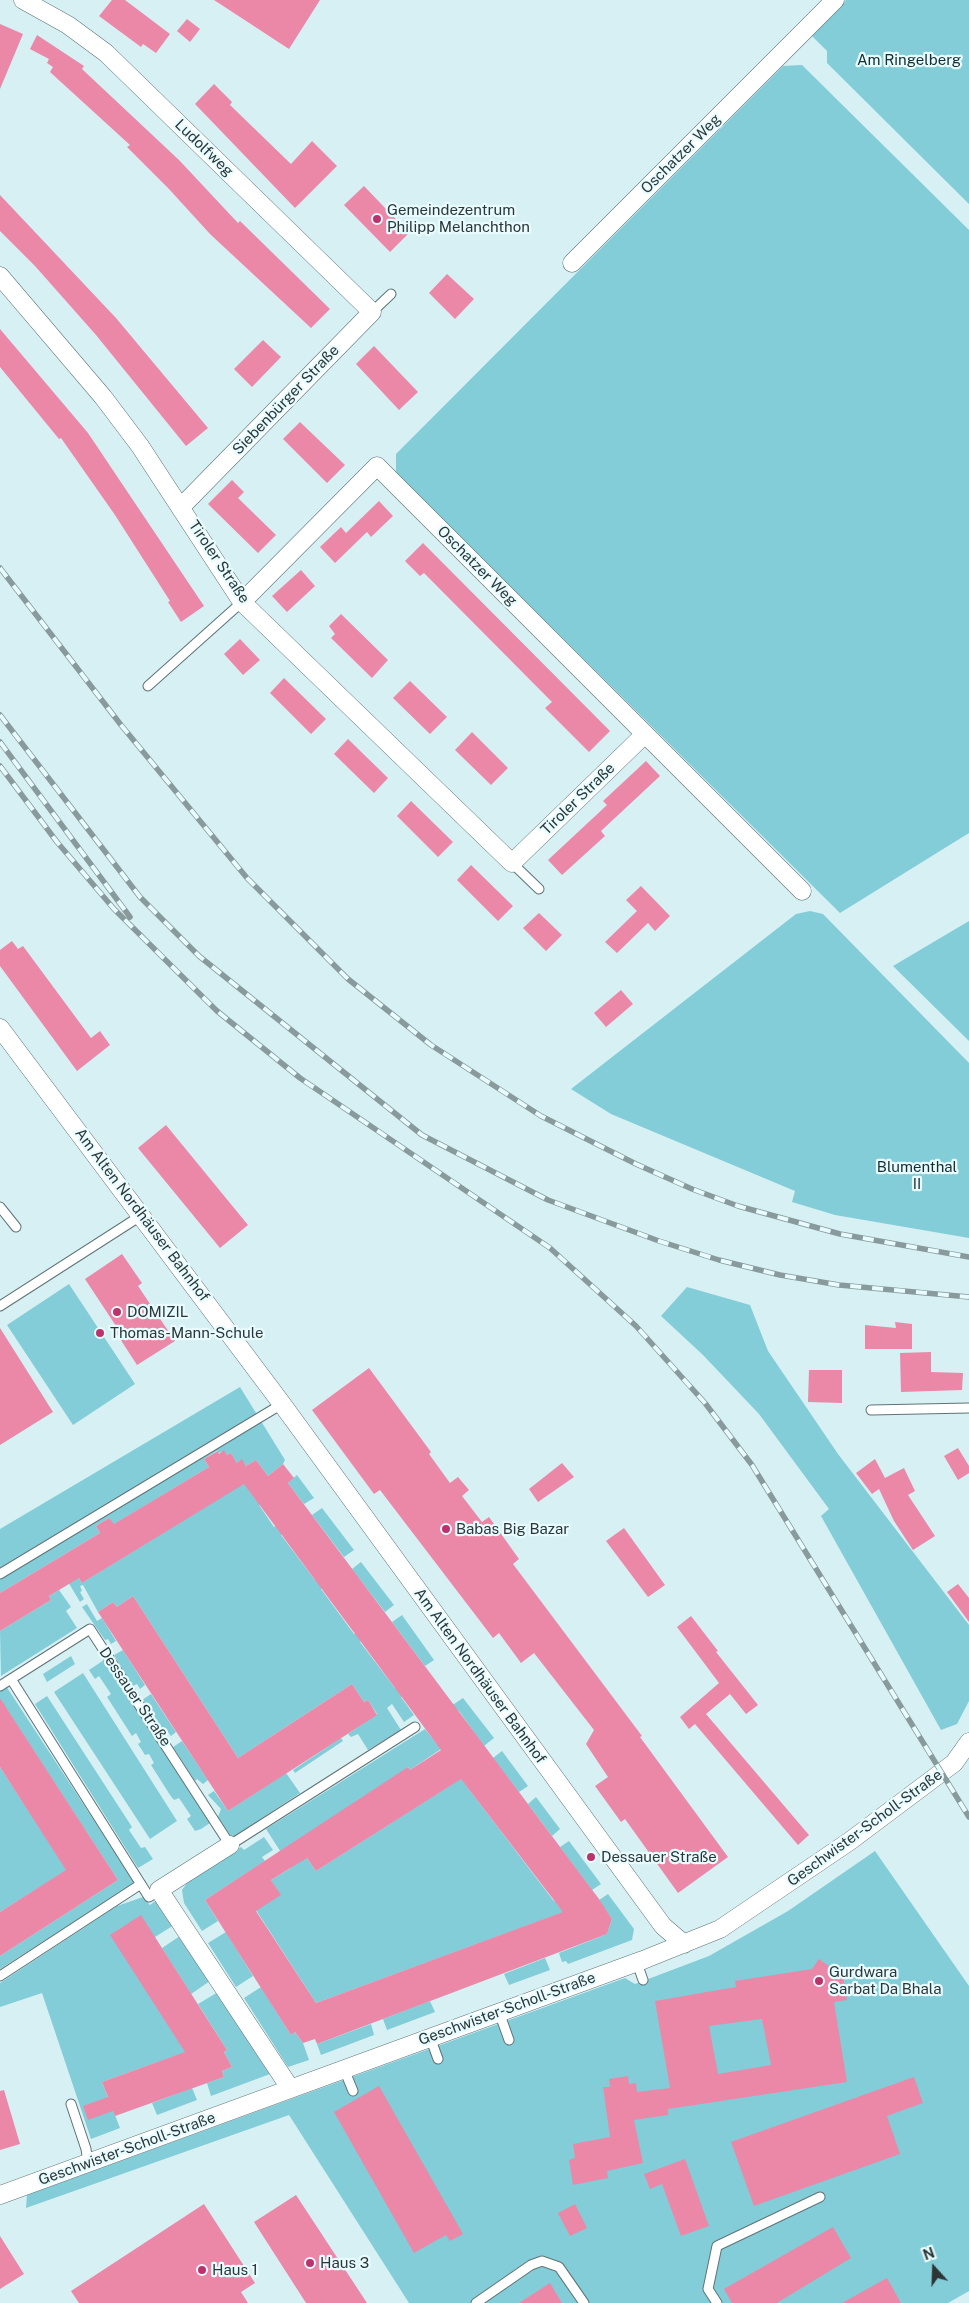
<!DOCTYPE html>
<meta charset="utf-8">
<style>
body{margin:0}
#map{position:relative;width:969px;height:2303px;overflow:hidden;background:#d7f0f3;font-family:"Public Sans",sans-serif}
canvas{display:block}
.north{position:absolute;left:909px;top:2243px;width:50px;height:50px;-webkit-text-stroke:4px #e8fcff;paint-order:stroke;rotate:340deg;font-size:14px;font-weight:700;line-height:20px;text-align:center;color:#2c3637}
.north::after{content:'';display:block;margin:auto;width:18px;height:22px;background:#2c3637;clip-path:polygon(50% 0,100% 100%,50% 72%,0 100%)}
</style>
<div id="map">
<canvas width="969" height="2303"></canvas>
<div class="north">N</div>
</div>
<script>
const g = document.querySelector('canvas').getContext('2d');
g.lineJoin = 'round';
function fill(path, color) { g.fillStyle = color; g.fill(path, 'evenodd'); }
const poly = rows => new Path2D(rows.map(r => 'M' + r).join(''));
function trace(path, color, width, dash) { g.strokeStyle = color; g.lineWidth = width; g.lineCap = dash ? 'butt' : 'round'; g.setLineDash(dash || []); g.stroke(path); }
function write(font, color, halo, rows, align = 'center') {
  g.font = font + ' "Public Sans",sans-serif'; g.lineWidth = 4.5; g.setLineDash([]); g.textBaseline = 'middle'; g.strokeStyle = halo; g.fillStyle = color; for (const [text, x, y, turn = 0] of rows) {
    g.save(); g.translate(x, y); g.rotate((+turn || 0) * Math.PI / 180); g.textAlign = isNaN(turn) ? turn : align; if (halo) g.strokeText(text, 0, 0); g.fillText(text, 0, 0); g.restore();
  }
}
fill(poly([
 [846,0,969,0,969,204,827,63,827,51,811,35],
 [802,65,969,230,969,833,840,913,396,473,396,454,783,66],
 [810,911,823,914,969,1063,969,1238,835,1215,792,1202,795,1191,611,1114,571,1089,796,914],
 [969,921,969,1041,893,966],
 [69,1284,135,1384,73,1425,7,1325],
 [687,1287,750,1305,768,1351,838,1454,969,1625,969,1701,957,1724,941,1730,821,1516,829,1509,759,1414,703,1355,661,1316],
 [240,1387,285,1460,283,1464,268,1476,256,1460,246,1466,242,1460,237,1463,231,1453,227,1455,224,1451,219,1453,217,1451,204,1459,209,1467,113,1525,109,1518,96,1526,100,1533,0,1593,0,1529],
 [297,1475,314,1498,304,1504,288,1483],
 [252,1478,268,1498,259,1505,274,1527,278,1525,283,1533,281,1535,315,1580,318,1578,324,1587,321,1589,354,1634,357,1633,363,1640,360,1642,395,1688,398,1686,404,1695,401,1697,414,1715,404,1722,392,1704,387,1708,401,1730,368,1750,358,1734,351,1737,348,1734,377,1714,368,1700,364,1702,352,1684,238,1758,133,1596,117,1607,113,1602,98,1612,83,1585,80,1586,82,1591,80,1592,84,1599,80,1602,58,1565,67,1559,82,1583],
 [322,1508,354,1550,344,1557,312,1515],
 [361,1562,394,1605,385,1612,352,1569],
 [59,1590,71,1607,66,1611,77,1628,1,1676,0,1631,51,1600,49,1596],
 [87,1604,97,1621,102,1618,116,1641,111,1644,108,1639,105,1640,82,1607],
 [402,1615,434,1660,425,1666,392,1622],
 [123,1650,145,1685,140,1689,137,1684,133,1686,114,1655],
 [71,1656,75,1664,47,1682,43,1674],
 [104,1660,210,1823,201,1829,195,1831,187,1819,191,1816,179,1798,174,1800,170,1795,151,1765,154,1763,149,1754,145,1755,138,1744,141,1742,136,1733,132,1736,107,1697,111,1694,99,1676,95,1679,89,1670],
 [83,1673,177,1821,150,1839,54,1692],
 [6,1686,135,1883,0,1969,0,1956,118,1880,6,1708,0,1712,0,1690],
 [151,1694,176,1732,171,1736,167,1731,163,1733,142,1700],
 [47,1696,132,1827,129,1830,141,1848,145,1847,153,1859,138,1868,35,1704],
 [463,1698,494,1738,484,1746,459,1711,451,1706],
 [425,1729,437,1744,444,1747,410,1770,408,1767,307,1858,316,1871,451,1785,459,1776,553,1900,567,1911,316,2003,256,1910,280,1895,271,1880,291,1868,266,1829],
 [341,1738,343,1741,295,1773,293,1770],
 [182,1741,208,1780,203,1784,197,1779,195,1781,173,1747],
 [502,1751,528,1786,519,1792,493,1758],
 [0,1767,67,1870,0,1912],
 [286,1773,300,1793,232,1838,218,1817,221,1809,208,1795,214,1791,228,1811],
 [536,1797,560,1829,552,1836,528,1804],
 [264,1837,273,1850,262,1857,265,1861,205,1900,218,1921,202,1931,184,1903,182,1890,187,1883,241,1847,244,1850],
 [569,1841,601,1884,592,1890,560,1847],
 [875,1851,969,1986,969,2291,948,2303,409,2303,289,2115,26,2208,27,2195,625,1978,635,1984,709,1956,788,1911],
 [608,1894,634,1929,632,1940,568,1964,566,1961,562,1962,559,1953,607,1934,612,1919,599,1900],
 [143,1897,150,1905,158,1899,174,1925,155,1937,187,2055,172,2057,102,2082,120,2128,91,2139,42,1993,0,2007,0,1983,117,1906],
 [226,1932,253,1976,236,1987,208,1943],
 [180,1936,210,1981,191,1994,162,1948],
 [545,1958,550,1970,509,1985,504,1974],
 [261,1987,291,2035,295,2032,303,2043,309,2060,288,2067,244,1998],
 [218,1992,270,2074,211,2096,207,2083,224,2077,222,2071,232,2067,224,2052,227,2050,198,2004],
 [430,2001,435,2012,387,2030,383,2019],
 [371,2024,374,2035,321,2055,317,2044],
 [192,2088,197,2100,157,2115,152,2103]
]), '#83cdd8');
fill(poly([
 [112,0,125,0,170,34,156,53,143,44,141,47,99,16],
 [214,0,320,0,289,49],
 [187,19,200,29,190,42,177,31],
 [0,24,23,34,0,89],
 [37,35,84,66,82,69,179,160,238,223,240,221,330,309,311,328,210,234,169,189,127,147,130,145,50,72,53,67,47,63,49,59,30,49],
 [214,84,232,102,230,105,291,164,312,141,337,166,295,208,195,104],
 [364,186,409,233,390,252,344,205],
 [0,195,116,318,208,428,186,446,96,335,35,266,0,231],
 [447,274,474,299,455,319,429,293],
 [0,329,88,433,204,606,181,622,168,602,170,601,115,515,61,438,59,439,0,367],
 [263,340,281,357,252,387,234,369],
 [374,346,418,392,399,410,356,364],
 [300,422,345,465,327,483,283,439],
 [232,480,244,492,238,498,276,535,258,553,208,504],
 [379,501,393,516,371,537,367,532,335,563,320,547,341,527,346,533],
 [423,543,610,731,589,752,545,708,552,702,424,573,420,576,405,561],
 [301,570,315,586,287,612,272,596],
 [341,614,388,660,372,678,331,638,335,634,329,626],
 [240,639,260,660,243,675,224,654],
 [284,678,326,719,311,734,270,693],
 [410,681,447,717,430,734,393,698],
 [472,732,508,768,491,785,455,750],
 [348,739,388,778,374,793,334,754],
 [646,761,660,776,601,831,605,836,562,875,548,860,607,805,603,801],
 [411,801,453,842,438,857,397,816],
 [471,865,513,906,498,921,457,880],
 [641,886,670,916,655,931,648,923,617,953,605,942,637,911,626,900],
 [539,913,562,935,546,951,523,928],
 [12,941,18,949,23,946,91,1038,100,1031,110,1045,77,1071,0,966,0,950],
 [621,990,633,1004,606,1027,594,1013],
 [166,1125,248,1225,220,1248,138,1148],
 [122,1254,142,1283,138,1286,175,1341,137,1365,113,1328,116,1326,85,1279],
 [895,1322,912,1324,912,1349,865,1349,865,1325,896,1328],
 [0,1328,53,1412,0,1445],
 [931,1352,931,1372,963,1373,962,1390,901,1392,900,1353],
 [369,1368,431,1452,429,1454,450,1483,458,1477,469,1490,462,1496,482,1522,489,1517,519,1559,513,1564,642,1736,640,1737,728,1857,678,1893,625,1819,621,1822,595,1786,608,1777,586,1744,594,1730,534,1653,521,1663,499,1633,493,1638,380,1490,374,1494,312,1410],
 [809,1370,842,1370,842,1403,808,1402],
 [958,1448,969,1466,969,1473,958,1480,944,1456],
 [224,1450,227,1455,231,1453,237,1463,242,1459,246,1466,256,1460,268,1476,283,1464,294,1478,288,1483,599,1899,612,1919,607,1934,317,2044,315,2039,303,2043,295,2032,291,2035,205,1900,408,1767,410,1770,441,1750,244,1484,82,1583,79,1578,49,1596,51,1600,0,1631,0,1593,100,1533,96,1526,109,1518,114,1524,209,1467,204,1459,218,1451,219,1454],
 [461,1779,563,1912,316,2003,256,1911,281,1895,271,1880,307,1858,316,1871],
 [875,1459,885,1478,904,1468,915,1491,908,1495,935,1536,913,1550,894,1521,879,1489,872,1494,856,1473],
 [562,1463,574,1477,538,1502,529,1489],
 [624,1528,665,1585,648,1597,606,1541],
 [958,1584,969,1598,969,1622,947,1592],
 [133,1596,238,1758,352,1684,364,1702,368,1700,377,1715,228,1811,98,1612,113,1602,117,1607],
 [691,1616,718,1651,716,1652,758,1705,746,1714,730,1694,706,1714,809,1835,798,1845,695,1724,689,1729,680,1717,719,1683,677,1627],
 [0,1698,118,1880,0,1956,0,1912,66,1870,0,1767],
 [141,1915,227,2050,224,2052,232,2067,222,2071,224,2077,115,2116,113,2111,88,2120,83,2106,108,2097,102,2082,185,2052,110,1935],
 [819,1959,830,1967,832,1978,843,1976,847,2000,834,2002,847,2082,668,2109,668,2115,634,2120,643,2163,607,2171,608,2178,573,2185,569,2160,575,2158,573,2144,610,2137,603,2087,610,2087,609,2079,628,2076,629,2084,636,2083,637,2092,670,2088,655,2001,736,1987,735,1981,812,1969],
 [762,2019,771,2065,718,2074,709,2026],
 [914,2077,923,2103,887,2116,900,2154,754,2206,731,2142],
 [379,2086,463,2234,450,2241,446,2235,414,2253,334,2112],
 [4,2090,20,2144,0,2150,0,2091],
 [685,2159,709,2226,681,2236,662,2184,650,2189,644,2174],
 [296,2195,367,2303,306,2303,254,2222],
 [204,2204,255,2283,241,2292,248,2303,79,2303,71,2291],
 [575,2204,587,2228,570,2236,558,2213],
 [833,2227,851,2258,777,2303,732,2303,724,2289],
 [0,2236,24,2274,0,2289],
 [887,2278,901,2303,842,2303],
 [550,2283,562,2303,519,2303]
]), '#eb88a8');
const service = poly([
 [372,312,391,294],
 [148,686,242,602],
 [512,863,539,889],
 [0,1207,16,1227],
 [0,1306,142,1215],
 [871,1410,969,1408],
 [0,1574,282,1404],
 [0,1686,11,1679],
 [159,1890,149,1897,11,1679,90,1629,230,1845,415,1727],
 [637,1963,643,1980],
 [0,1976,141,1884],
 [499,2012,509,2040],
 [430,2037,438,2059],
 [344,2069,353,2091],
 [71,2104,86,2149,88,2163],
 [476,2303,531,2265,542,2261,559,2267,584,2303],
 [717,2303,708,2289,717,2246,820,2197]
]);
const minor = poly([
 [23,0,68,25,106,53,372,312,182,506],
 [572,263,835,0],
 [0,276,103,397,140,446,242,602,512,863,645,734],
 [242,602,377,466,802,891],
 [0,1028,282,1404,663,1926,684,1944],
 [230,1845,159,1890,290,2088],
 [0,2195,643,1960,720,1929,850,1841,954,1763,969,1742]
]);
trace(service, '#5e7376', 11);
trace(minor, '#5e7376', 19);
trace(service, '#fff', 9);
trace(minor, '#fff', 18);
const rail = poly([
 [0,568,121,725,247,878,348,979,431,1045,541,1116,636,1164,692,1189,738,1206,840,1234,969,1257],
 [0,715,140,897,199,956,422,1135,548,1200,659,1241,719,1260,780,1275,839,1285,969,1297],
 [0,742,130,917],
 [0,766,57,842,114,909,217,1011,300,1078,550,1248,636,1326,705,1403,752,1465,969,1817]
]);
trace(rail, '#889a9c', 5.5);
trace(rail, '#e8fcff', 4, [11]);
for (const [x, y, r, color] of [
 [377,219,5,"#bd326b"],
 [117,1312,5,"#bd326b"],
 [100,1333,5,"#bd326b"],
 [446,1529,5,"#bd326b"],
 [591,1857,5,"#bd326b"],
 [819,1981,5,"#bd326b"],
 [310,2263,5,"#bd326b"],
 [202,2270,5,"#bd326b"]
]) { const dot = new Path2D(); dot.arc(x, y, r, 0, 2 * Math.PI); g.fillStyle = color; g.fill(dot); trace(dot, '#e8fcff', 2); }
write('15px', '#152e31', '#e8fcff', [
 ["Am Ringelberg",909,60],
 ["Blumenthal",917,1167],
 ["II",917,1184]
]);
write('15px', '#2c3637', '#e8fcff', [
 ["Ludolfweg",204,148,44],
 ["Oschatzer Weg",681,154,-45],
 ["Siebenbürger Straße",286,400,-46],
 ["Tiroler Straße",219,562,56],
 ["Oschatzer Weg",477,566,45],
 ["Tiroler Straße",578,799,-44],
 ["Am Alten Nordhäuser Bahnhof",142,1215,53],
 ["Am Alten Nordhäuser Bahnhof",480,1676,54],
 ["Dessauer Straße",135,1697,56],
 ["Geschwister-Scholl-Straße",865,1828,-36],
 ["Geschwister-Scholl-Straße",507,2009,-20],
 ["Geschwister-Scholl-Straße",127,2149,-20]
]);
write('15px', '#2c3637', '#e8fcff', [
 ["Gemeindezentrum",387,210],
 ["Philipp Melanchthon",387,227],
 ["DOMIZIL",127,1312],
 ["Thomas-Mann-Schule",110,1333],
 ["Babas Big Bazar",456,1529],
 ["Dessauer Straße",601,1857],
 ["Gurdwara",829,1972],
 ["Sarbat Da Bhala",829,1989],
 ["Haus 3",320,2263],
 ["Haus 1",212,2270]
], 'left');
</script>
